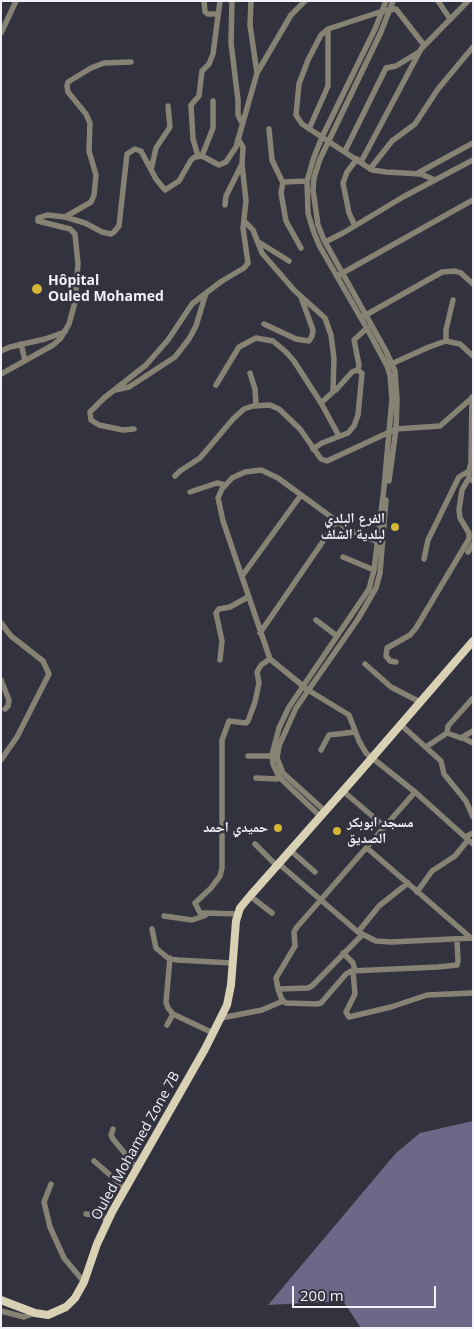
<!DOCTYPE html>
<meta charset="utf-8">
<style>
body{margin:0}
#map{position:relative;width:474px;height:1329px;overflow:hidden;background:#33323f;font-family:"Open Sans",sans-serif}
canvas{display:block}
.frame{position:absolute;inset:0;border:2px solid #f2f1fa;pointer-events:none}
.scale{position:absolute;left:292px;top:1286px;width:144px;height:22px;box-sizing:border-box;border:2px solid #f2f1fa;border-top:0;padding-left:6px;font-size:15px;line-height:18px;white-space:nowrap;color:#f2f1fa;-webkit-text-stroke:4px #33323f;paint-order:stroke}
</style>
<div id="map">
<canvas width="474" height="1329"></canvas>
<div class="frame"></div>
<div class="scale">200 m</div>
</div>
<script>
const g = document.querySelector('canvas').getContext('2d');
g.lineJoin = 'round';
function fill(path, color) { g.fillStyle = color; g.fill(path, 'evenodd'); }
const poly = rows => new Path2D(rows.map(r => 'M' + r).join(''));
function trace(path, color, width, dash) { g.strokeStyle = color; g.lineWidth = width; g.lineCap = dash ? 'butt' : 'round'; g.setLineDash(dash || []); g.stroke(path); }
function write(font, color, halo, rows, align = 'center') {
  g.font = font + ' "Open Sans","Noto Naskh Arabic",sans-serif'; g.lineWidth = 5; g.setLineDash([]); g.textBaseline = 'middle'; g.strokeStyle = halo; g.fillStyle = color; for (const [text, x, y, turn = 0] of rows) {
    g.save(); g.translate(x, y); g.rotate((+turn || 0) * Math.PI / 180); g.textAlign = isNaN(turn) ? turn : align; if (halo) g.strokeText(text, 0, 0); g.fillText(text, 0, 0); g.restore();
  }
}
fill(poly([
 [473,1121,473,1328,361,1328,343,1301,268,1305,396,1153,420,1133]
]), '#6b6987');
trace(poly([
 [204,1,205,12,208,14,218,14],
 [232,1,231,43,238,100,238,115,242,123],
 [251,1,250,25,257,73],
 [438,1,450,19],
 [1,33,16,1],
 [424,45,396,9,383,11,328,29,321,35,308,60,299,84,296,115,302,124,372,170,386,172,421,174,435,180],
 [269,129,272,160,282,181,285,182,307,181],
 [309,129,328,86,328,29],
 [345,151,386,68,396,66,419,52],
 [198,156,193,139,191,105,199,96,202,71,209,64,213,54,220,1],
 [202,156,213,128,213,101],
 [361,162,421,49,468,1],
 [370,169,392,141,415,124,438,89,473,47],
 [151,170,156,148,170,127,168,106],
 [418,173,473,143],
 [283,182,281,193,286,221,301,248],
 [225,205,226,196,242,164],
 [65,217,91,202,94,195,96,175,89,151,90,123,86,114,68,92,67,86,68,82,91,68,104,63,131,62],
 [244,221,253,230,262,253,294,290,325,318,331,335,334,359,333,390,336,390,352,372,357,370,362,373,358,415,354,426,348,433,322,443,313,449],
 [355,226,349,213,343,183,347,172,357,159],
 [257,241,289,261],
 [325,242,343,233,403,197,473,160],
 [339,275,473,200],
 [364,316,442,272,455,271,461,273,473,284],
 [264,324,296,339,309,341,312,336,313,330,301,297],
 [446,341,446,330,453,300],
 [21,344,25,360],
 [1,351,10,347,45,339,65,332],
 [391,364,429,347,446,341,460,344,473,356],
 [358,370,359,365,354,340,367,328],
 [250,373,255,389,256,405],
 [1,374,53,345,60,339,69,324,75,302,78,264,75,234,70,229,38,221,38,218,47,215,65,217,85,223,102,232,111,234,114,232,119,226,127,154,135,149,141,151,156,179,165,190,179,181,191,160,195,157,202,156,219,165,226,162,236,147,257,73,291,15,305,1],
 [216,385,239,347,256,338,273,341,286,352,294,361,321,403,339,436],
 [115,390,129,387,175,357,189,339,196,326,206,293,222,281,244,268,248,263,243,228,246,201,242,164,243,147,238,139],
 [472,397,471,463,469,471,469,478,473,481],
 [321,403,334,391],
 [134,429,123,430,99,425,91,420,90,412,104,398,146,365,168,340,192,304,206,293],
 [175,476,180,471,200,458,233,419,244,409,253,406,270,405,279,409,300,429,321,459,327,461,396,429,440,426,473,397],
 [389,481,396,429,397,400,395,371,386,351,324,240,318,225,313,190,314,178,320,159,381,32,393,1],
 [190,492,217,483,225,485],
 [380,543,349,530,278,478,261,470,245,472,232,478,222,489,218,498,223,521,270,659,308,690,349,715,359,741,366,753,415,792,473,844],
 [468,552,473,544],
 [343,557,374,570],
 [424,559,428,540,456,483,459,477,469,471],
 [242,576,301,495],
 [316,620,337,636],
 [1,623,11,636,43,661,49,674,17,737,1,760],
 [260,633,337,521],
 [220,660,222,641,216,613,219,609,230,607,248,597],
 [396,662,390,661,386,656,387,648,410,635,416,628,469,539,469,533,460,518,459,510,462,490,469,478],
 [365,664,391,687,420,702],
 [1,680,9,700,8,706,5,709],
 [400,724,441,761,444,774,466,801,473,817],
 [447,733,448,726,473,698],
 [463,738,473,743],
 [426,747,447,733,461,738,473,731],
 [321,750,329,735,355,732],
 [248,756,271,756],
 [256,778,277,779,279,777],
 [343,791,385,827],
 [325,811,283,773,277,758,279,746,296,708,358,619,376,588,380,573,386,500],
 [320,816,279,777,273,764,272,755,279,728,289,707,369,589,374,570,384,488,392,399,390,375,387,366,370,334,319,245,313,230,308,213,307,181,314,157,322,137,375,29,386,1],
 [465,837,473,833],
 [255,844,276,865],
 [367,848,471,938],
 [290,850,315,872],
 [278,863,358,932,376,941,391,942,473,938],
 [417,892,432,871,455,856,468,840],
 [250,896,272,913],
 [208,913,200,913,195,903,211,888,220,876,222,868,222,740,229,721,246,723,248,721,255,702,259,683,257,672,261,665,270,659],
 [164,916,192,920,204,916,208,913,237,914],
 [152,929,156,948,168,958,177,960,233,963],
 [358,932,379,906,408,883],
 [362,935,312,986,308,988,278,989,276,978,295,946,294,932,297,927,415,792],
 [343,953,353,963,355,970],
 [170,958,166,1002,168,1008,173,1014],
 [353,971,355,994,346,1012,349,1017,391,1007,427,995,472,993],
 [278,989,282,1000,286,1003,317,1004,321,1003,346,974,351,971,438,967,457,965,458,961,457,939],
 [221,1018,262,1010,283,1001],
 [167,1025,173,1014,213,1033],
 [113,1129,111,1135,113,1139,137,1168],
 [94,1161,125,1188],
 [51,1184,44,1202,50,1227,64,1258,84,1282],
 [86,1214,95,1215,108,1219],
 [1,1311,24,1317,35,1313]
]), '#868374', 5.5);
trace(poly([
 [1,1300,35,1313,48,1315,66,1307,75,1298,84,1282,97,1244,112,1212,205,1049,227,1005,231,985,236,921,240,908,250,896,358,774,473,641]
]), '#d8d1b4', 8);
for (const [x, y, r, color] of [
 [37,289,6,"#d3b635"],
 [395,527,5,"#d3b635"],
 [278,828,5,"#d3b635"],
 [337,831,5,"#d3b635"]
]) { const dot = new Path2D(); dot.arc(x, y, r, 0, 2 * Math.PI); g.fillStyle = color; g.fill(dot); trace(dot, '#33323f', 2); }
write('bold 14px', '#f2f1fa', '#33323f', [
 ["Hôpital",48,281],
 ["Ouled Mohamed",48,297],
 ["الفرع البلدي",385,519,"right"],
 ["لبلدية الشلف",385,535,"right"],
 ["مسجد ابوبكر",347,823],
 ["الصديق",347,839],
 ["حميدي احمد",268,828,"right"]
], 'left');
write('14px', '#f2f1fa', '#33323f', [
 ["Ouled Mohamed Zone 7B",136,1146,-61]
]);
</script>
